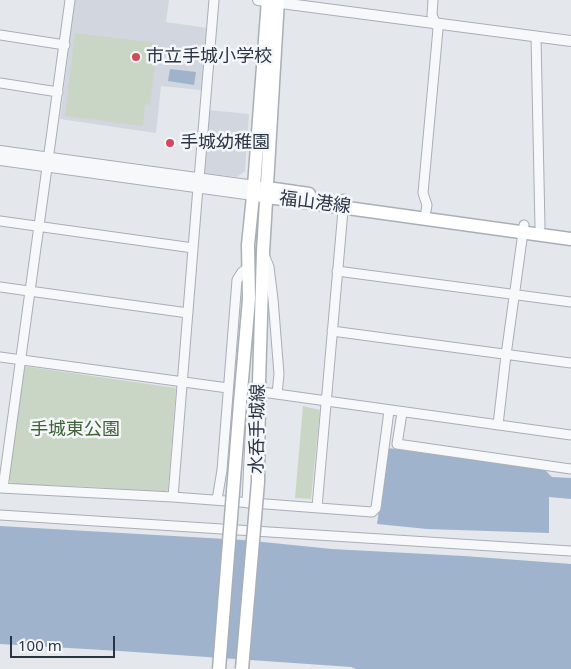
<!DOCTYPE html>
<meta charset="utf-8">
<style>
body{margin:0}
#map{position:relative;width:571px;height:669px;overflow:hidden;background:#e4e7ec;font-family:"Noto Sans",sans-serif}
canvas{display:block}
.scale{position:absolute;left:10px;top:636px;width:105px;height:22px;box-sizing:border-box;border:2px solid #2b3445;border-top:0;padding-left:6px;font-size:15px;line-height:18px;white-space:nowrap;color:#2b3445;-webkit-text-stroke:4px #f4f6f9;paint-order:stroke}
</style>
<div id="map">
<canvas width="571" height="669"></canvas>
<div class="scale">100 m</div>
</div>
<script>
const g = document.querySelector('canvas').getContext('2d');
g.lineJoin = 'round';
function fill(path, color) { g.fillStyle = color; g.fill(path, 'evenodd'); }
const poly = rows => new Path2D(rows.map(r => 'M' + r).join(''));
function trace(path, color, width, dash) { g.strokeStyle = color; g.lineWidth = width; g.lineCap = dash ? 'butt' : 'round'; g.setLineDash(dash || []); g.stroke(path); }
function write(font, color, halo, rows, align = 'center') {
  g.font = font + ' "Noto Sans","Noto Sans JP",sans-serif'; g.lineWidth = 5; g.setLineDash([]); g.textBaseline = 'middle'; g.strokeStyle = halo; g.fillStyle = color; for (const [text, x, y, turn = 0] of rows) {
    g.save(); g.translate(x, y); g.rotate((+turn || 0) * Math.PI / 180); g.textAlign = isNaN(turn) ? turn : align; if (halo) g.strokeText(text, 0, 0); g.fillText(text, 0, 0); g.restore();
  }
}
fill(poly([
 [75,0,169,0,166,22,207,28,201,90,161,86,156,133,60,119],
 [208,110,249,114,245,171,237,177,203,173]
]), '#d2d6de');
fill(poly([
 [75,33,158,43,150,105,145,104,143,126,65,116],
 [23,366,176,388,168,490,165,492,92,487,13,484,8,480],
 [303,406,320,410,311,499,295,498]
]), '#c9d6c5');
fill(poly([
 [170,69,196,72,194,85,168,81],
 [388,448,545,470,552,477,571,478,571,499,549,497,549,533,427,529,377,524],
 [0,526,243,540,332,549,464,556,571,564,571,669,356,669,351,667,120,651,0,644]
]), '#9fb4cc');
const minor = poly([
 [0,35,65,45],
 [536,37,540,227],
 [0,83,58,92],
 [199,179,214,0],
 [426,211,427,205,423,193,438,29,432,15,433,0],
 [0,221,193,248],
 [265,257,269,267,273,299,279,374,277,394],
 [337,271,571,302],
 [0,287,188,313],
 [332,331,571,363],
 [0,357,228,388],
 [402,413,397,444,571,469],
 [498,425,506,355,524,225],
 [0,488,173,497,372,512,376,508,389,411],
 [3,488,70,0],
 [173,497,198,187],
 [217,500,222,470,237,280,242,272,248,268],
 [247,503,252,396,255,391,571,435],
 [317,507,344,199],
 [0,515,571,551]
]);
const tertiary = poly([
 [258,0,571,41],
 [0,151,262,187],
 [0,160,253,195]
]);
const secondary = poly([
 [267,188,309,194],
 [261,196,571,239],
 [259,382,263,252,278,0],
 [240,403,249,299,248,245,254,186,268,0]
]);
trace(minor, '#a9aeb7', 11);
trace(tertiary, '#a9aeb7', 12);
trace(secondary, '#a9aeb7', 15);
trace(minor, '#f7f8fa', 9);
trace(tertiary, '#f7f8fa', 10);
trace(secondary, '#fff', 12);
const secondaryBridge = poly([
 [219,669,240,403],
 [242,669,258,482,259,382]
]);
trace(secondaryBridge, '#a9aeb7', 15, []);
trace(secondaryBridge, '#fff', 12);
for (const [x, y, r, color] of [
 [136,57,5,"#d1495b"],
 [170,143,5,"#d1495b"]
]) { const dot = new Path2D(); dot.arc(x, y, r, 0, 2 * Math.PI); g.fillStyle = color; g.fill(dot); trace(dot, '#f4f6f9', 2); }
write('18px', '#2b3445', '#f4f6f9', [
 ["市立手城小学校",146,57],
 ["手城幼稚園",180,143]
], 'left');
write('18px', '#2b3445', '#f4f6f9', [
 ["福山港線",315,203,7],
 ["水呑手城線",258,429,-89]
]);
write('18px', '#3f6138', '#f4f6f9', [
 ["手城東公園",75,430]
]);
</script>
